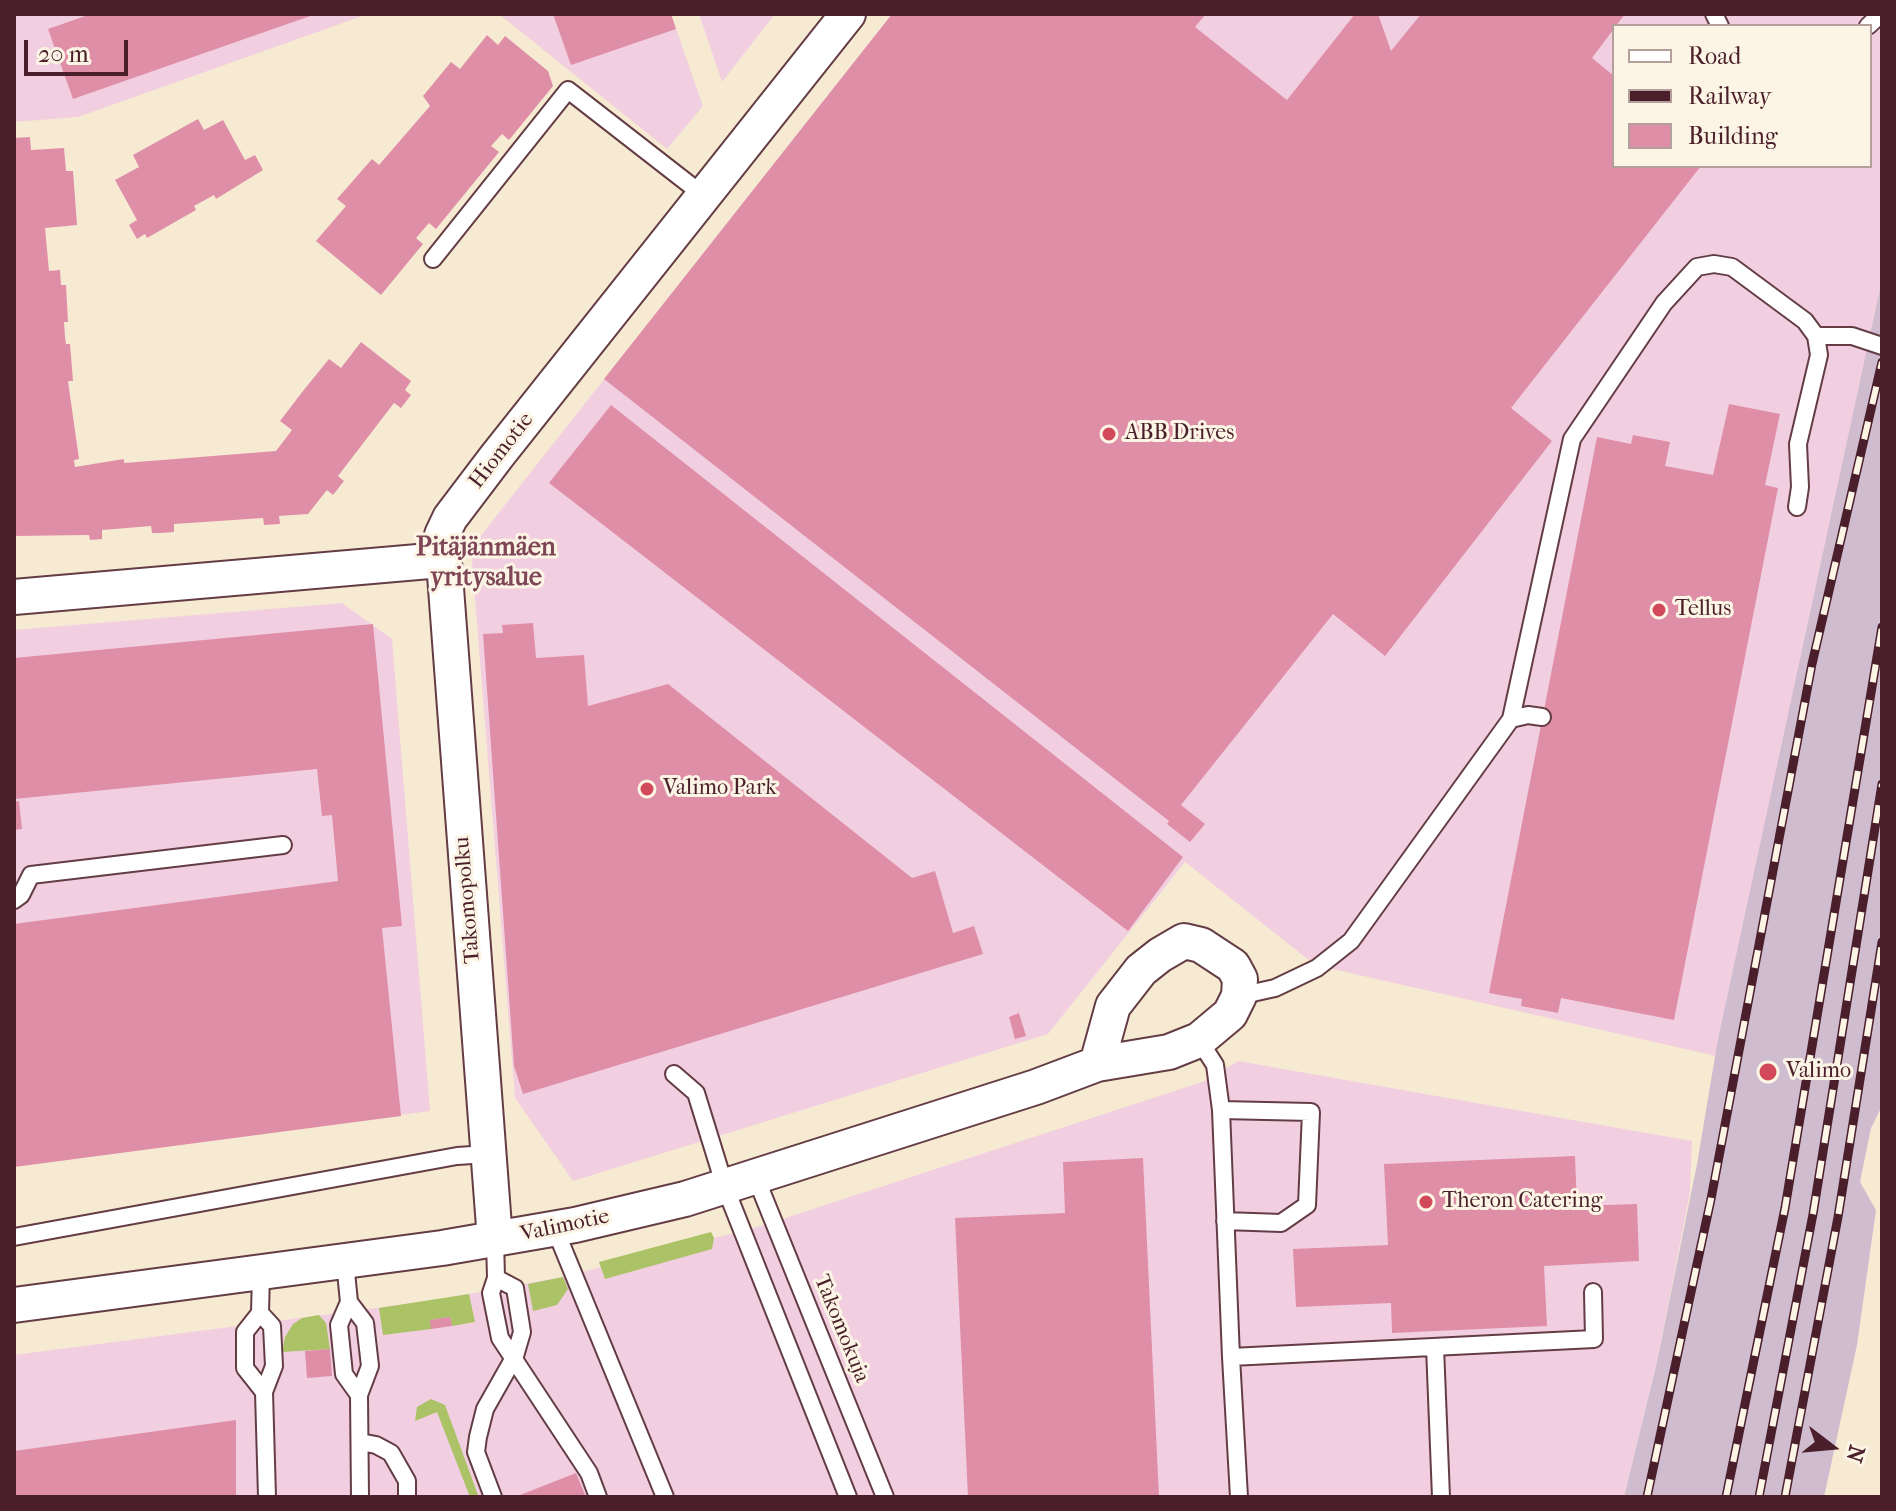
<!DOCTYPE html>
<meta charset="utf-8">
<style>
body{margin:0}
#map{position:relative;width:1896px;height:1511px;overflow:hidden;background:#f7ead2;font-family:"IM FELL French Canon",serif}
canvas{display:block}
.frame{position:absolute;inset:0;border:16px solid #4a1f2b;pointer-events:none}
.legend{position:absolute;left:1612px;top:24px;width:260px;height:144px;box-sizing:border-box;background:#fcf5e5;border:2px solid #b59f9b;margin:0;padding:10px 14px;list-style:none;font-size:24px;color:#4a1f2b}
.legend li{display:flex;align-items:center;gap:16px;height:40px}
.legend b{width:40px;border:2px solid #b59f9b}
.north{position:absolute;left:1792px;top:1407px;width:80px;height:80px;-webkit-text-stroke:6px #fcf5e5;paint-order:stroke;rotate:106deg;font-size:22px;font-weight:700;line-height:32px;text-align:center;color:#4a1f2b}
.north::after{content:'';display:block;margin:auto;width:28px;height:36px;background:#4a1f2b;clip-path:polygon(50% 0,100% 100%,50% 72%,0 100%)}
.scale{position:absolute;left:24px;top:40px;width:104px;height:36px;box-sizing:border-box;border:4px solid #4a1f2b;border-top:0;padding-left:10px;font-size:24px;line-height:28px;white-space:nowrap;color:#4a1f2b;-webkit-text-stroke:6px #fcf5e5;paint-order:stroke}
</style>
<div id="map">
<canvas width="1896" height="1511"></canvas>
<div class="frame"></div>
<ul class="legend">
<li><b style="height:10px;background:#fff"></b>Road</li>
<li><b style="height:10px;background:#4a1f2b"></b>Railway</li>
<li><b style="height:22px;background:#df8ea8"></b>Building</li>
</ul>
<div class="north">N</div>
<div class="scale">20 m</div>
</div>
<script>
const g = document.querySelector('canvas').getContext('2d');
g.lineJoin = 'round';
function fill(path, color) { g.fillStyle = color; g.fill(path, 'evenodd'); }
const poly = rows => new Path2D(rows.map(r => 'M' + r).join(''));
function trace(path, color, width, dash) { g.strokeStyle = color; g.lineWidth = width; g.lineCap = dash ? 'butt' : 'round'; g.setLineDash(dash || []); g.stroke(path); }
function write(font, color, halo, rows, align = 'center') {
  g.font = font + ' "IM FELL French Canon",serif'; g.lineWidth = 6; g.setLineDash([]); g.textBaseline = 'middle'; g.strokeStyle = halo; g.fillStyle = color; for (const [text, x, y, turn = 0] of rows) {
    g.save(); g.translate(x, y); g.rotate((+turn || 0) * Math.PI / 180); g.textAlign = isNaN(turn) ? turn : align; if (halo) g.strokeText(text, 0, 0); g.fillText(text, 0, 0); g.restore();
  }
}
fill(poly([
 [14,14,368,14,78,117,14,122],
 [499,14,671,14,703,106,667,149],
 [699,14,775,14,722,82],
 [892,14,1882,14,1882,279,1716,1056,1315,965,1185,862,1048,1034,573,1181,515,1098,471,548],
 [1614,26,1870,26,1870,166,1614,166],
 [342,603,392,639,430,1111,14,1167,14,630],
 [1238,1061,1692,1141,1690,1192,1657,1362,1624,1497,14,1497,14,1355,430,1301,563,1277,761,1226,1205,1081]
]), '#f2cfe0');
fill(poly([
 [1882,279,1882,1106,1871,1128,1860,1182,1876,1210,1857,1345,1824,1497,1624,1497,1657,1362,1697,1164,1718,1039]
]), '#cfbdcf');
fill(poly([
 [711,1232,714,1238,712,1249,605,1279,599,1262],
 [563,1277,568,1289,557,1305,533,1311,528,1284],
 [469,1294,475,1322,452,1326,450,1317,431,1320,431,1329,383,1335,379,1308],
 [319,1315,326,1323,330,1349,282,1352,285,1337,293,1324,302,1318],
 [431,1399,445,1405,478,1495,470,1497,437,1412,415,1421,417,1407]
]), '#abc267');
fill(poly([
 [91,14,316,14,73,99,48,29],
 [553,14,671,14,676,29,571,65],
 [892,14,1206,14,1195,27,1287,100,1355,14,1378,14,1391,51,1421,14,1625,14,1592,58,1614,76,1614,166,1701,166,1511,408,1552,441,1385,656,1333,614,1181,805,1205,824,1190,842,1167,824,1169,821,604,379],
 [487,35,498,45,505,36,548,71,553,86,509,140,502,134,491,146,499,152,436,229,429,223,416,238,423,244,381,295,316,241,346,206,337,199,372,159,379,165,430,106,423,96,451,62,460,69],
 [198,119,204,130,223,120,245,160,255,155,263,170,216,199,214,195,194,206,196,210,147,238,145,234,137,239,129,225,137,220,115,180,139,167,133,155],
 [30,137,31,150,64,148,66,171,73,171,77,225,45,228,49,271,60,270,61,285,66,285,68,322,64,322,65,337,66,344,70,344,73,381,68,381,79,459,74,460,75,467,124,459,124,463,276,451,292,430,280,421,303,391,329,359,341,368,361,342,411,381,405,390,411,395,401,408,394,403,338,476,344,481,333,495,327,490,308,514,279,516,280,524,264,525,263,518,174,524,174,532,161,533,152,533,151,526,102,530,102,539,90,540,89,535,14,536,14,138],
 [1729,404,1780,414,1765,485,1778,488,1674,1020,1561,998,1558,1013,1521,1006,1522,999,1489,993,1597,437,1631,444,1633,435,1670,442,1665,466,1713,475],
 [611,405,1183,857,1128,931,549,483],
 [533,623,536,658,584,655,588,706,668,684,912,878,935,871,953,933,974,926,983,954,523,1094,514,1066,483,634,503,633,502,625],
 [373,624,402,926,382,928,401,1116,14,1167,14,924,338,881,332,815,322,816,317,769,14,799,14,658],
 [19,801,22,829,14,830,14,802],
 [1019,1013,1026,1036,1015,1039,1009,1017],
 [1575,1156,1577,1206,1637,1204,1639,1261,1544,1266,1547,1326,1392,1333,1391,1303,1296,1307,1293,1249,1388,1245,1384,1164],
 [1143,1158,1159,1497,968,1497,955,1218,1065,1213,1063,1162],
 [450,1317,452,1326,431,1329,430,1320],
 [330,1349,332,1376,307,1378,305,1351],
 [236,1420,236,1497,14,1497,14,1451],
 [576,1473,586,1497,515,1497]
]), '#df8ea8');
const service = poly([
 [1714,14,1720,26],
 [1868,26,1881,14],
 [433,259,568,90,703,195],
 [1816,336,1852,336,1882,346],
 [1511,719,1572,439,1664,303,1697,267,1714,264,1732,267,1805,321,1816,336,1819,355,1798,444,1800,487,1797,507],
 [14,900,21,895,31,875,283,845],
 [1239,996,1275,988,1317,968,1351,941,1511,719,1528,715,1542,717],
 [1199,1040,1215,1065,1221,1110,1231,1357,1594,1339,1593,1292],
 [674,1074,696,1093,725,1187,848,1497],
 [1221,1110,1311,1112,1307,1205,1281,1223,1225,1221],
 [756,1178,885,1497],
 [555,1229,665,1497],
 [14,1237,457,1156,488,1154],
 [495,1240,496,1278,491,1293,500,1338,589,1473,598,1497],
 [345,1262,349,1302,339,1325,344,1374,359,1395],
 [261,1273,260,1313,245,1332,245,1368,264,1392],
 [349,1302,365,1323,370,1366,359,1395,360,1497],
 [260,1313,272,1326,274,1366,264,1392,267,1497],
 [1435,1347,1441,1497],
 [1231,1357,1239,1497],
 [360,1442,376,1445,391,1453,407,1481,407,1497],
 [493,1497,476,1452,478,1437,485,1409,515,1356,522,1332,515,1288,496,1278]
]);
const minor = poly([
 [14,597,441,560],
 [495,1240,442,535,450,518,497,456,848,14],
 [14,1305,442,1248,575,1225,685,1199,1036,1087,1097,1064,1169,1052,1199,1040,1230,1014,1239,996,1240,979,1233,966,1201,945,1184,941,1160,955,1141,970,1113,1006,1097,1064]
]);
trace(service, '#643d44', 20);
trace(minor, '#643d44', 38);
trace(service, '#fff', 16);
trace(minor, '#fff', 34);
const rail = poly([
 [1647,1497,1711,1199,1812,664,1882,362],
 [1726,1497,1785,1208,1882,627],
 [1759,1497,1813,1214,1882,784],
 [1785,1497,1838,1217,1882,942]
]);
trace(rail, '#4a1f2b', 9);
trace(rail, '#fcf5e5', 6, [18]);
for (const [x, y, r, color] of [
 [1109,434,8,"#d1495b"],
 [1659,610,8,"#d1495b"],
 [647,789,8,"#d1495b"],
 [1768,1072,10,"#d1495b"],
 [1426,1202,8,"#d1495b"]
]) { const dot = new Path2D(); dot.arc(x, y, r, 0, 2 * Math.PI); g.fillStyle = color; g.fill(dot); trace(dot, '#fcf5e5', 3); }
write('22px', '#4a1f2b', '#fcf5e5', [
 ["ABB Drives",1125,434],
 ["Tellus",1675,610],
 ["Valimo Park",663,789],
 ["Valimo",1786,1072],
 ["Theron Catering",1442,1202]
], 'left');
write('22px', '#4a1f2b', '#fcf5e5', [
 ["Hiomotie",502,451,-52],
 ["Takomopolku",468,900,-95],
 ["Valimotie",565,1226,-12],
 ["Takomokuja",841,1329,68]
]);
write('bold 26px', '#7e4657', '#fcf5e5', [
 ["Pitäjänmäen",486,549],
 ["yritysalue",486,579]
]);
</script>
